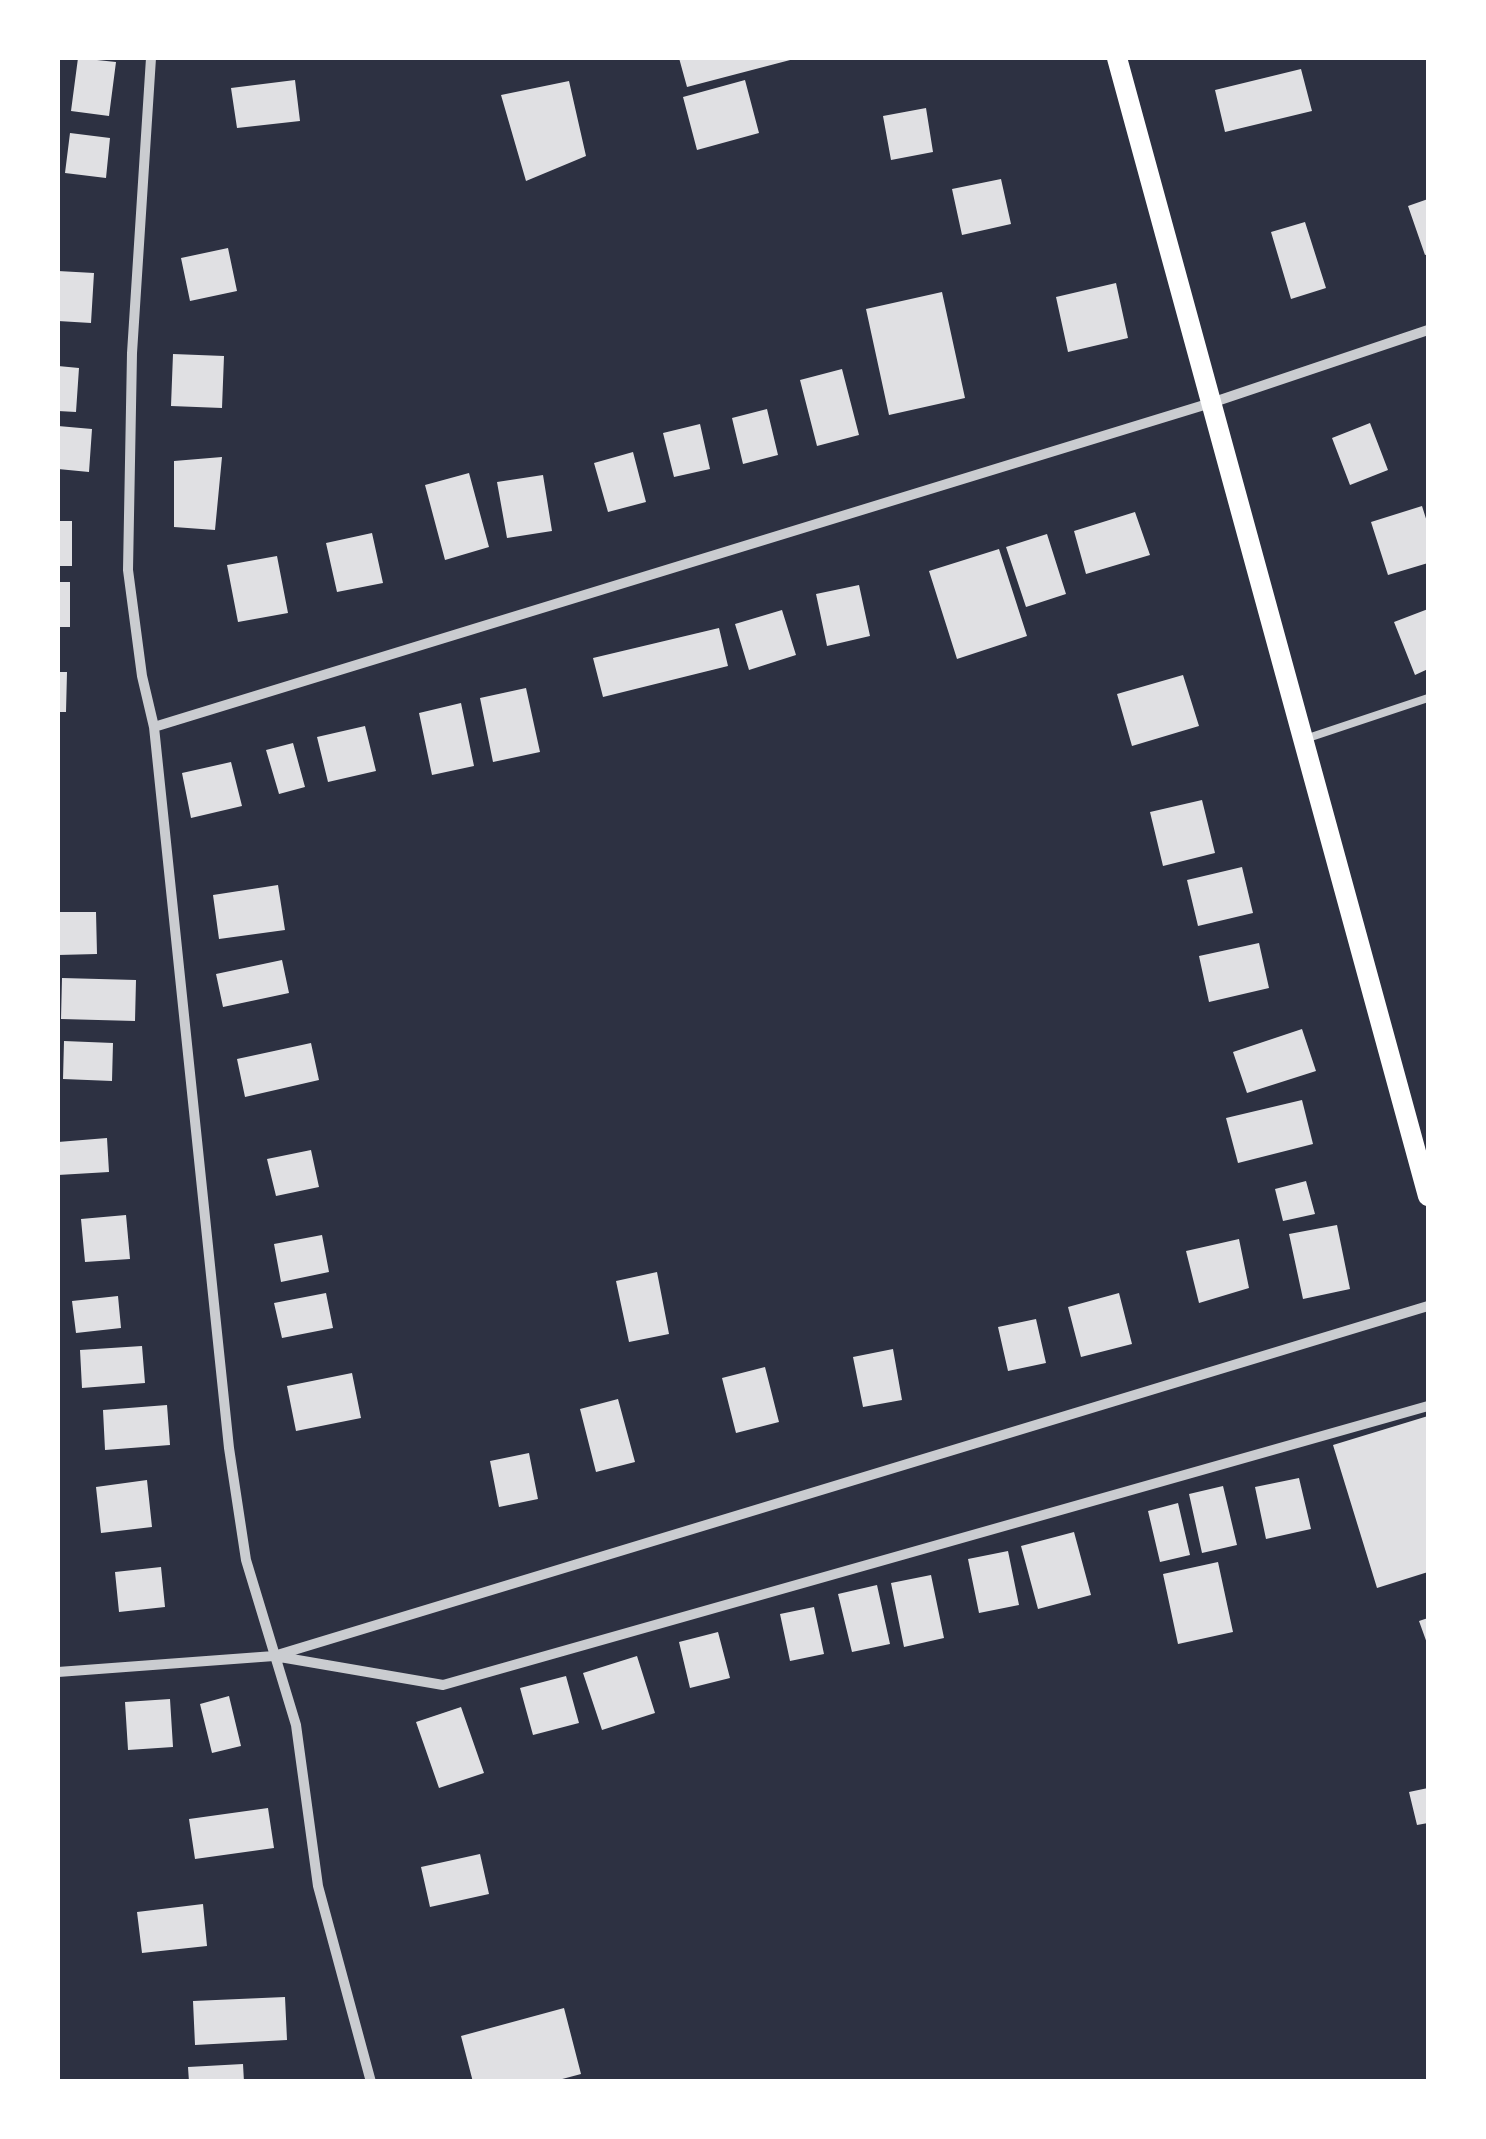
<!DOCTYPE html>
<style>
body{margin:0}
#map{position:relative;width:1486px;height:2139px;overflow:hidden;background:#2d3142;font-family:Lato,sans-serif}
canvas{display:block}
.frame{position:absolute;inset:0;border:60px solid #fff;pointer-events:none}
</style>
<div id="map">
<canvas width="1486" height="2139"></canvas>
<div class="frame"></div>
</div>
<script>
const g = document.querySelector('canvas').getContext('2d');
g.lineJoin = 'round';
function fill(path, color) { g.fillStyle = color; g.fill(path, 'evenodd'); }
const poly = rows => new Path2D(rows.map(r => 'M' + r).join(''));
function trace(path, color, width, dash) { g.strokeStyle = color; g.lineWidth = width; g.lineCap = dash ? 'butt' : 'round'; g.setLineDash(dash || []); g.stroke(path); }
fill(poly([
 [78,58,116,62,109,116,71,111],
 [679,58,794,58,794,59,687,87],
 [1301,69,1312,111,1225,132,1215,90],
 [295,80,300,121,237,128,231,88],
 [745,80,759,133,697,150,683,97],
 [569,81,586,156,526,181,501,95],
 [926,108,933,152,891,160,883,116],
 [70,133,110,138,106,178,65,173],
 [1001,179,1011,224,962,235,952,189],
 [1428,199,1428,254,1425,255,1408,206],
 [1305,222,1326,288,1291,299,1271,232],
 [228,248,237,291,190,301,181,258],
 [58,271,94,273,91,323,58,321],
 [1116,283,1128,338,1068,352,1056,297],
 [942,292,965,398,889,415,866,309],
 [173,354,224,356,222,408,171,406],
 [58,366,79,368,76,412,58,411],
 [842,369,859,435,817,446,800,380],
 [767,409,778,455,743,464,732,418],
 [1370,423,1388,470,1350,485,1332,438],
 [700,424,710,469,674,477,663,433],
 [58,426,92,429,89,472,58,469],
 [633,452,646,502,608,512,594,463],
 [222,457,215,530,174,527,174,461],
 [469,473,489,547,445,560,425,485],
 [543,475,552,531,507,538,497,482],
 [1422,506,1428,525,1428,563,1388,575,1371,522],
 [1135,512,1150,555,1086,574,1074,531],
 [58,521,72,521,72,566,58,566],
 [372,533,383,583,337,592,326,543],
 [1047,534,1066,594,1026,607,1006,547],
 [999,549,1027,636,957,659,929,571],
 [277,556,288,613,238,622,227,565],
 [58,582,70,582,70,627,58,627],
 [859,585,870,636,827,646,816,594],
 [1428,609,1428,669,1415,675,1394,622],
 [782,610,796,655,749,670,735,624],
 [719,628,728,666,603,697,593,658],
 [58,672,67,672,66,712,58,712],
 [1183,675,1199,726,1132,746,1117,694],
 [526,688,540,752,493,762,480,698],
 [461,703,474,766,432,775,419,713],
 [365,726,376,771,328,782,317,737],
 [293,743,305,787,279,794,266,750],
 [231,762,242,806,191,818,182,773],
 [1202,800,1215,853,1163,866,1150,812],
 [1242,867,1253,913,1198,926,1187,880],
 [278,885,285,930,219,939,213,895],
 [58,912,96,912,97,954,58,955],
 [1259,943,1269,988,1209,1002,1199,956],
 [282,960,289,993,223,1007,216,974],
 [62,978,136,980,135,1021,61,1019],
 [1302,1029,1316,1071,1247,1093,1233,1052],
 [64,1041,113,1043,112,1081,63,1079],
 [311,1043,319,1080,245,1097,237,1059],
 [1302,1100,1313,1144,1238,1163,1226,1118],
 [107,1138,109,1172,58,1175,58,1142],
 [311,1150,319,1187,276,1196,267,1159],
 [1306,1181,1315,1214,1283,1221,1275,1189],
 [126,1215,130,1259,85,1262,81,1219],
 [1337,1225,1350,1289,1303,1299,1289,1234],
 [322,1235,329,1272,281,1282,274,1244],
 [1239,1239,1249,1288,1199,1303,1186,1251],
 [657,1272,669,1334,629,1342,616,1281],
 [326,1293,333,1328,282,1338,274,1303],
 [1119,1293,1132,1344,1081,1357,1068,1307],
 [118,1296,121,1328,76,1333,72,1301],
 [1036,1319,1046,1363,1008,1371,998,1327],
 [142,1346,145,1383,82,1388,80,1350],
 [893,1349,902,1400,863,1407,853,1357],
 [765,1367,779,1422,736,1433,722,1378],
 [352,1373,361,1418,296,1431,287,1386],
 [618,1399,635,1462,596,1472,580,1409],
 [167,1405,170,1445,105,1450,103,1410],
 [1428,1416,1428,1572,1377,1588,1333,1445],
 [529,1453,538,1499,499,1507,490,1461],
 [1299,1478,1311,1529,1266,1539,1255,1487],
 [147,1480,152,1527,101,1533,96,1487],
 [1223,1486,1237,1545,1202,1553,1189,1494],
 [1178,1503,1190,1555,1160,1562,1148,1511],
 [1074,1532,1091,1595,1038,1609,1021,1546],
 [1008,1551,1019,1605,979,1613,968,1559],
 [1218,1562,1233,1632,1178,1644,1163,1574],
 [161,1567,165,1607,119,1612,115,1572],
 [931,1575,944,1638,904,1647,891,1583],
 [877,1585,890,1644,852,1652,838,1594],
 [814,1607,824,1654,790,1661,780,1614],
 [1428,1618,1428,1646,1419,1621],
 [718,1632,730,1678,690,1688,679,1642],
 [637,1656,655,1713,602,1730,583,1673],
 [566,1676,579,1723,533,1735,520,1688],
 [229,1696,241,1746,212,1753,200,1704],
 [170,1699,173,1747,128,1750,125,1702],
 [461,1707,484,1773,439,1788,416,1722],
 [1428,1788,1428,1823,1417,1825,1409,1792],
 [268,1808,274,1848,195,1859,189,1819],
 [480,1854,489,1894,430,1907,421,1867],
 [203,1904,207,1946,142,1953,137,1912],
 [285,1997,287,2040,195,2045,193,2001],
 [564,2008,581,2074,551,2082,473,2082,461,2036],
 [243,2064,244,2082,189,2082,188,2067]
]), '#e0e0e3');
trace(poly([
 [1305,739,1428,698]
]), '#caccd0', 8);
trace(poly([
 [151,58,132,353,128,570,142,676,154,727,229,1448,246,1560,296,1725,318,1886,371,2082],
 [154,727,1214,402,1428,330],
 [280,1657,443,1685,1428,1406],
 [58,1672,274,1656,1428,1306]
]), '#caccd0', 10);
trace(poly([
 [1117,58,1428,1196]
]), '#fff', 20);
</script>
